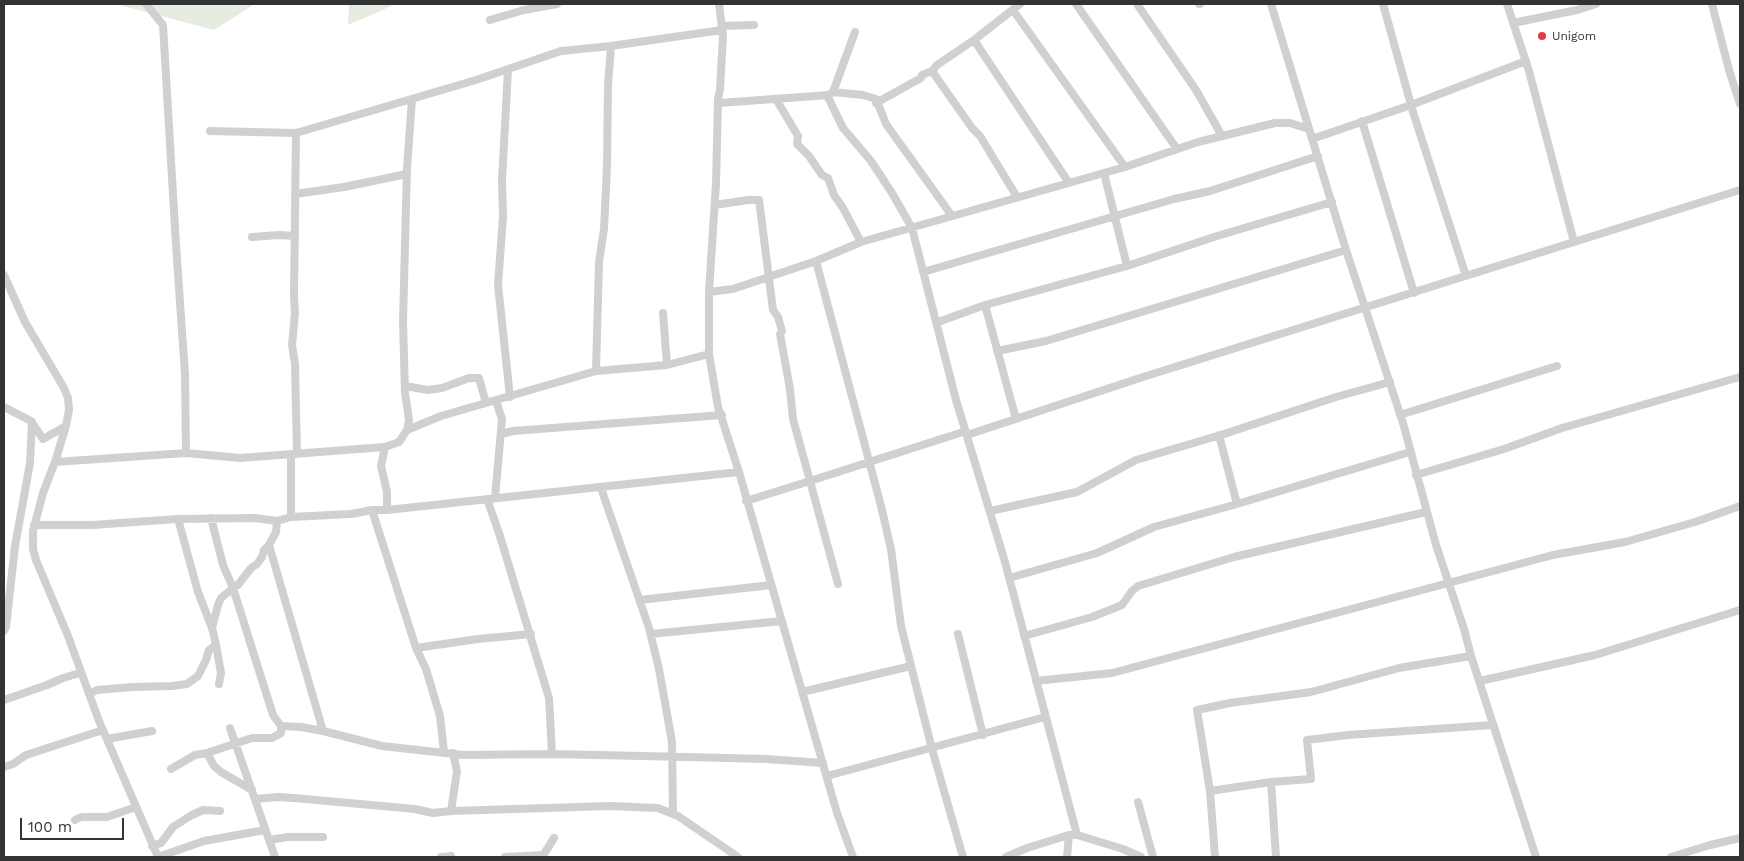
<!DOCTYPE html>
<style>
body{margin:0}
#map{position:relative;width:1744px;height:861px;overflow:hidden;background:#fff;font-family:"Work Sans",sans-serif}
canvas{display:block}
.frame{position:absolute;inset:0;border:5px solid #333;pointer-events:none}
.scale{position:absolute;left:20px;top:818px;width:104px;height:22px;box-sizing:border-box;border:2px solid #333;border-top:0;padding-left:6px;font-size:15px;line-height:18px;white-space:nowrap;color:#333;-webkit-text-stroke:4px #fff;paint-order:stroke}
</style>
<div id="map">
<canvas width="1744" height="861"></canvas>
<div class="frame"></div>
<div class="scale">100 m</div>
</div>
<script>
const g = document.querySelector('canvas').getContext('2d');
g.lineJoin = 'round';
function fill(path, color) { g.fillStyle = color; g.fill(path, 'evenodd'); }
const poly = rows => new Path2D(rows.map(r => 'M' + r).join(''));
function trace(path, color, width, dash) { g.strokeStyle = color; g.lineWidth = width; g.lineCap = dash ? 'butt' : 'round'; g.setLineDash(dash || []); g.stroke(path); }
function write(font, color, halo, rows, align = 'center') {
  g.font = font + ' "Work Sans",sans-serif'; g.lineWidth = 5; g.setLineDash([]); g.textBaseline = 'middle'; g.strokeStyle = halo; g.fillStyle = color; for (const [text, x, y, turn = 0] of rows) {
    g.save(); g.translate(x, y); g.rotate((+turn || 0) * Math.PI / 180); g.textAlign = isNaN(turn) ? turn : align; if (halo) g.strokeText(text, 0, 0); g.fillText(text, 0, 0); g.restore();
  }
}
fill(poly([
 [116,4,255,4,214,30],
 [349,4,394,4,383,10,348,25]
]), '#e6ecdf');
trace(poly([
 [146,4,163,25,176,245,185,374,186,453],
 [719,4,723,36,720,90,718,99,716,184,709,292,709,354,718,407,739,472,837,813,853,857],
 [1076,4,1177,149],
 [1137,4,1196,90,1222,136],
 [1199,4,1200,4],
 [1271,4,1346,250,1403,423,1436,545,1464,629,1471,656,1536,857],
 [1383,4,1413,112,1466,276],
 [1507,4,1529,71,1574,242],
 [1712,4,1729,70,1740,104],
 [1013,10,1125,167],
 [490,20,524,10,557,4],
 [1513,23,1577,10,1596,4],
 [722,26,754,25],
 [974,40,1069,183],
 [508,70,502,180,503,217,498,285,510,397],
 [932,71,972,128,980,136,1017,197],
 [833,92,855,32],
 [827,95,843,128,871,161,892,193,912,228,956,400,1005,562,1077,835],
 [776,99,798,136,797,144,809,156,822,175,828,178,834,195,843,208,861,242],
 [719,103,829,95,833,92,863,95,876,99,886,124,952,216],
 [876,103,921,78,922,75,932,71,937,65,974,40,1020,4],
 [1362,121,1414,293],
 [210,131,296,133,476,80,561,51,611,46,722,30],
 [296,133,294,296,295,313,292,345,295,364,297,454],
 [1312,139,1411,105,1526,61],
 [1104,173,1127,266],
 [295,194,344,187,407,174],
 [715,205,748,200,759,200,773,310,778,317,782,331,780,334,790,389,793,419,810,481,746,501],
 [252,237,279,235,295,236],
 [816,261,881,506,891,549,901,626,932,749,963,857],
 [923,272,1174,199,1210,191,1318,156],
 [4,275,25,322,64,388,68,398,69,410,66,426,55,462,43,493,33,531,33,549,36,560,68,636,99,721,158,857],
 [709,292,733,289,816,261,861,242,1125,167,1198,142,1275,123,1290,123,1309,129],
 [985,305,1016,419],
 [663,313,667,365],
 [938,322,985,305,1127,266,1217,236,1332,202],
 [997,351,1046,341,1346,250],
 [596,371,599,262,604,229,607,166,608,85,611,46],
 [405,386,428,390,442,388,469,378,479,378,486,403],
 [4,407,31,421,43,439,66,426],
 [1400,415,1557,366],
 [407,430,441,416,596,371,667,365,709,354],
 [501,434,513,431,722,415],
 [967,435,1143,377,1740,190],
 [1219,435,1237,504],
 [385,447,381,466,387,492,387,510],
 [291,455,291,517],
 [55,462,186,453,240,458,385,447,399,442,407,430,409,420,405,393,403,321,407,168,412,99],
 [1416,475,1504,449,1562,428,1740,377],
 [601,488,649,628,659,669,672,742,673,814],
 [495,498,502,419,496,401],
 [487,499,499,533,549,698,552,754],
 [372,510,416,648,426,669,440,716,444,752],
 [990,511,1077,492,1136,460,1224,434,1336,397,1390,382],
 [277,521,276,532,269,545,323,731,382,746,463,755,552,754,687,757,766,759,823,763],
 [34,525,92,525,178,519,255,518,277,521,291,517,351,514,372,510,387,510,739,472],
 [1009,578,1097,553,1154,527,1237,504,1410,452],
 [838,584,810,481,966,431],
 [232,587,238,585,251,568,257,564,262,557,264,550,269,545],
 [640,600,771,585],
 [212,628,218,605,221,598,233,588],
 [4,631,6,627,15,546,30,463,32,422],
 [651,634,782,621],
 [958,634,983,735],
 [1024,636,1092,617,1122,605,1132,591,1138,586,1234,557,1426,512],
 [216,645,221,673,219,684],
 [416,648,478,639,531,634],
 [1036,681,1112,673,1553,555,1625,542,1695,522,1740,506],
 [1480,681,1595,655,1740,610],
 [802,692,911,666],
 [89,694,97,690,132,687,172,686,187,684,198,676,206,660,209,650,216,645,212,628,198,592,178,519],
 [4,700,47,685,63,678,80,673],
 [281,726,301,727,323,731],
 [230,728,275,857],
 [107,739,152,731],
 [207,753,214,766,221,772,252,790],
 [4,767,13,764,26,755,103,730],
 [171,769,195,755,207,753,252,738,272,738,281,733,281,726,273,715,233,588,223,565,211,518],
 [827,776,1045,717],
 [1271,782,1276,857],
 [1210,791,1271,782,1311,779,1307,740,1348,735,1493,725],
 [255,799,278,797,294,798,415,809,433,813,451,811,610,806,658,808,678,816,738,857],
 [1138,802,1153,857],
 [451,811,457,771,453,753],
 [75,820,81,817,107,817,136,807],
 [269,840,288,837,323,837],
 [152,846,161,843,173,827,190,816,203,810,220,811],
 [158,857,204,841,265,830],
 [441,857,451,856],
 [505,857,543,855],
 [542,857,554,838],
 [1006,857,1027,848,1069,835,1077,835,1123,849,1141,857],
 [1067,857,1069,835],
 [1215,857,1210,791,1197,710,1230,703,1311,692,1399,668,1471,656],
 [1671,857,1710,845,1740,838]
]), '#d0d0d0', 8);
for (const [x, y, r, color] of [
 [1542,36,5,"#e63946"]
]) { const dot = new Path2D(); dot.arc(x, y, r, 0, 2 * Math.PI); g.fillStyle = color; g.fill(dot); trace(dot, '#fff', 2); }
write('12px', '#333', '#fff', [
 ["Unigom",1552,36]
], 'left');
</script>
